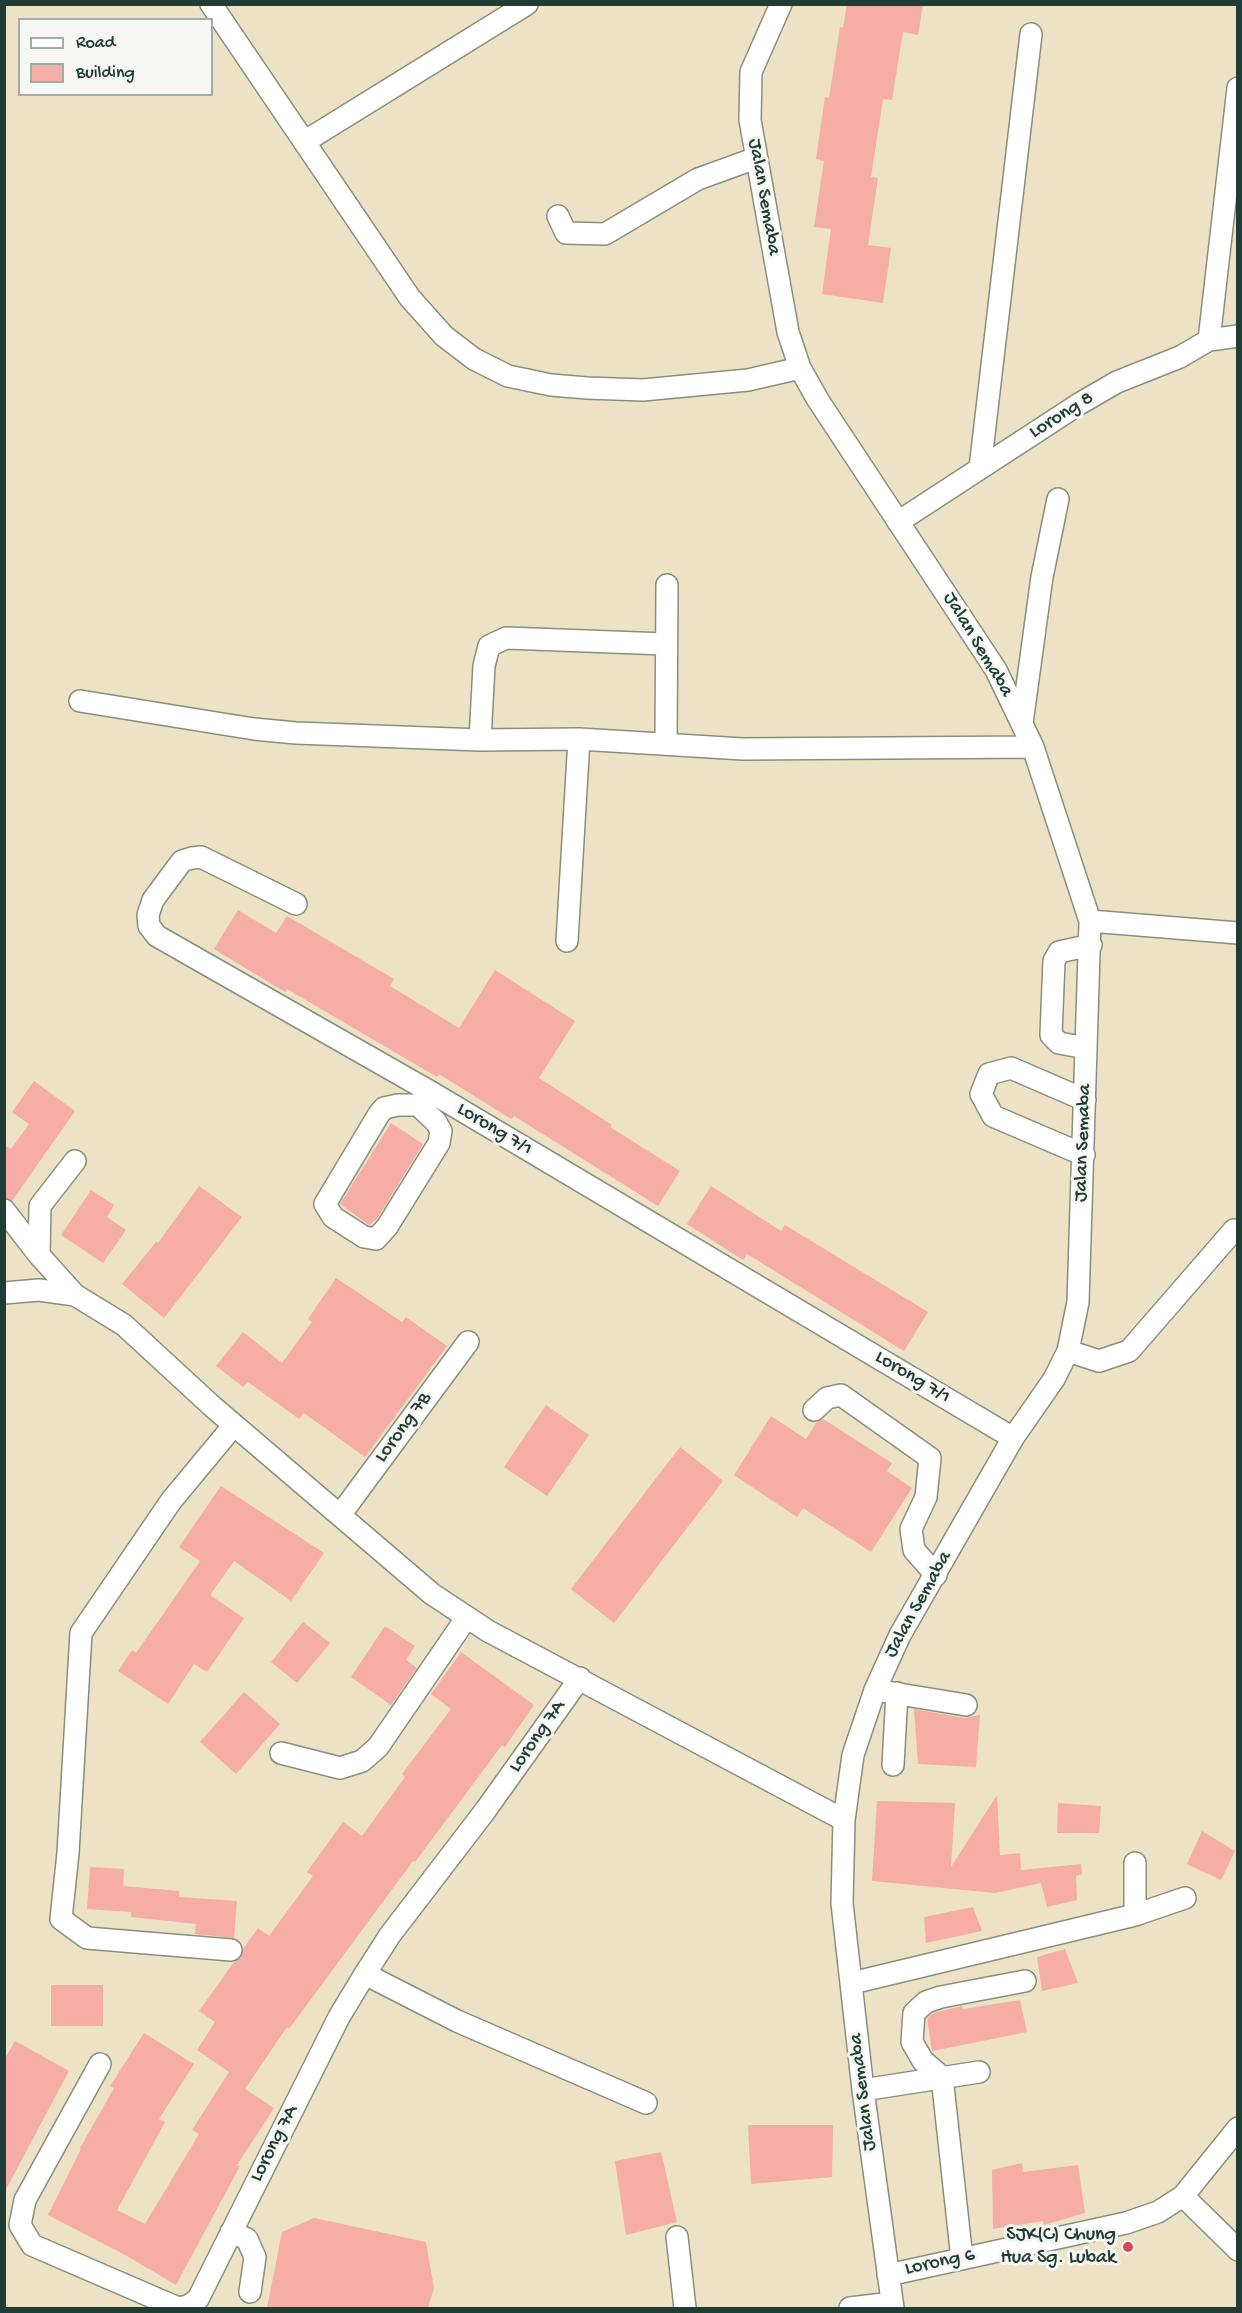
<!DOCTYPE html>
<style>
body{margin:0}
#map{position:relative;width:1242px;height:2313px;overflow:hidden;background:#ede2c5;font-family:"Gochi Hand",sans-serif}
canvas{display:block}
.frame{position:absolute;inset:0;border:6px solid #1f3d34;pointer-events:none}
.legend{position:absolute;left:18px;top:18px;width:195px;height:78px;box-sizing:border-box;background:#f6f6f2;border:2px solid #a0aca6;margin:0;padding:8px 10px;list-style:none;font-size:18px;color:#1f3d34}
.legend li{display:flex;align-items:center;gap:12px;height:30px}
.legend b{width:30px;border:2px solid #a0aca6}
</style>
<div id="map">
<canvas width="1242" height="2313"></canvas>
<div class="frame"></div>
<ul class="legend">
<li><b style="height:8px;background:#fff"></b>Road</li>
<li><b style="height:16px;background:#f6aca7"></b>Building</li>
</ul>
</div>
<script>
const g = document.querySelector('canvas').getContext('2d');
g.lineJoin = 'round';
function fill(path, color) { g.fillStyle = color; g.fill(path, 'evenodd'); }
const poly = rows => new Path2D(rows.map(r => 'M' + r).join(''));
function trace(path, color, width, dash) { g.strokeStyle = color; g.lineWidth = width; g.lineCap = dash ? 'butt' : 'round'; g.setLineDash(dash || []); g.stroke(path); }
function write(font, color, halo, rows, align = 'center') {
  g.font = font + ' "Gochi Hand",sans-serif'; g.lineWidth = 6; g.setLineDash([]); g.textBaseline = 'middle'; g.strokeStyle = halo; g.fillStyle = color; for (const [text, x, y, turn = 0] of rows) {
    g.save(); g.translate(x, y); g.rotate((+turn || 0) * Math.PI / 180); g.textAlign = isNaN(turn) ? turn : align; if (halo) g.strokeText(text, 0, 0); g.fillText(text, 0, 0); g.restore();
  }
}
fill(poly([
 [847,4,923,4,918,35,903,32,892,100,883,99,871,177,878,178,868,245,891,248,883,303,822,294,831,229,814,227,824,161,816,159,825,97,829,98,840,27,843,28],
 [238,910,276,933,287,916,394,979,390,986,459,1028,495,970,575,1021,539,1078,612,1125,610,1127,680,1171,658,1206,514,1116,511,1119,439,1074,437,1077,287,989,285,992,214,949],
 [34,1081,75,1111,12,1201,4,1198,4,1145,11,1149,29,1124,12,1112],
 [391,1123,423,1144,377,1219,369,1225,340,1204],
 [199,1186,242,1217,164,1318,122,1284,156,1242,158,1243],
 [711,1186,781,1231,785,1225,928,1312,904,1351,747,1254,743,1260,687,1224],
 [91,1190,114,1205,107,1217,126,1230,103,1263,61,1235],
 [336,1278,402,1322,406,1317,447,1346,365,1457,304,1413,299,1419,248,1382,243,1387,216,1366,243,1332,282,1363,312,1322,308,1319],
 [546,1405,589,1435,547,1496,504,1467],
 [771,1416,806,1439,817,1422,823,1419,892,1463,887,1471,912,1488,871,1552,803,1508,797,1517,734,1475],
 [680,1447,723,1481,614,1623,571,1589],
 [221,1486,324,1553,291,1601,234,1561,210,1595,244,1618,207,1672,194,1664,168,1704,118,1671,132,1650,136,1653,200,1561,179,1547],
 [303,1622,330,1643,297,1683,271,1662],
 [385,1626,415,1646,406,1660,417,1668,391,1705,351,1677],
 [461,1652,534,1705,505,1747,502,1745,415,1862,413,1861,289,2029,287,2027,245,2089,274,2108,237,2165,240,2166,176,2285,127,2256,48,2215,81,2149,80,2148,114,2088,110,2086,144,2033,194,2064,159,2119,165,2122,117,2210,145,2224,199,2134,192,2130,229,2072,197,2050,215,2022,199,2011,234,1962,241,1958,243,1949,258,1928,269,1936,313,1876,307,1872,343,1822,362,1836,405,1777,402,1774,451,1709,431,1694],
 [244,1692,280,1724,236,1774,200,1742],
 [914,1709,964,1718,980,1715,976,1767,918,1764],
 [997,1795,1000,1855,1020,1853,1021,1870,1081,1864,1082,1874,1076,1876,1077,1900,1047,1907,1041,1883,995,1893,872,1881,877,1801,955,1803,951,1867],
 [1058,1803,1101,1806,1099,1833,1057,1833],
 [1202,1831,1235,1851,1221,1880,1187,1864],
 [90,1867,124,1869,123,1886,179,1891,179,1897,237,1901,234,1938,195,1934,196,1924,131,1917,131,1912,87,1909],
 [973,1907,982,1931,926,1943,924,1917],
 [1065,1949,1078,1983,1042,1991,1037,1957],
 [51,1985,103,1985,103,2026,51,2026],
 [1020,2000,1027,2032,932,2051,927,2018,933,2013,962,2006,963,2009],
 [15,2041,69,2071,4,2193,4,2060],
 [748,2125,833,2125,832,2177,751,2184],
 [661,2152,677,2222,626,2235,615,2161],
 [1022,2163,1023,2172,1078,2165,1085,2213,1044,2225,1043,2221,993,2229,992,2170],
 [314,2218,426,2242,434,2288,428,2308,267,2308,282,2232]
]), '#f6aca7');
const minor = poly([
 [211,4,410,298,444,336,474,359,508,376,551,385,587,388,643,390,748,380,800,368],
 [781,4,751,72,750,120,788,332,800,368,818,400,996,670,1033,747,1090,921,1078,1302,1068,1351,1054,1379,1013,1438,900,1635,875,1690,853,1755,844,1820,842,1903,863,2090,893,2308],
 [304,142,527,4],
 [558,216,566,233,605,234,698,179,756,158],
 [1209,340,1238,88],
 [980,468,1031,34],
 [898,522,1079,404,1117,382,1180,357,1209,340,1238,336],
 [80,701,254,729,296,733,480,740,579,739,743,749,1033,747],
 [1022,723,1042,577,1058,499],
 [480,740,484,666,489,646,506,638,665,644],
 [666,743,667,585],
 [296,904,201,857,192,858,182,861,153,900,148,915,149,926,157,936,429,1091,1013,1438],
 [1090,921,1238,933],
 [567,941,579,739],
 [1086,1048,1059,1043,1051,1035,1054,961,1059,952,1091,945],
 [398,1105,418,1105,436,1122,441,1131,439,1143,387,1227,376,1239,364,1237,333,1217,325,1204,379,1114,384,1108,398,1105],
 [1084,1155,993,1116,981,1094,989,1074,1011,1068,1085,1100],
 [4,1210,39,1255,75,1295],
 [39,1255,40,1206,75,1161],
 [4,1293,39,1290,75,1295,124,1325,213,1407,432,1594,488,1631,844,1820],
 [1068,1351,1099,1361,1129,1351,1234,1230],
 [814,1410,827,1398,841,1395,930,1458,926,1497,911,1529,914,1550,936,1575],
 [340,1515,468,1342],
 [875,1690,966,1705],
 [281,1753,340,1768,362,1761,378,1747,467,1617],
 [893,1765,897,1693],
 [1135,1863,1135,1915],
 [231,1950,87,1938,61,1919,68,1853,81,1633,171,1501,234,1425],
 [365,1974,457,2021,646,2103],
 [852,1983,1135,1915,1185,1898],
 [100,2064,25,2200,20,2225,32,2245,178,2308,188,2306,198,2299,339,2017,365,1974,390,1935,485,1811,580,1678],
 [863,2090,979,2072],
 [1183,2196,1238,2250],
 [231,2232,247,2239,255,2257,250,2292],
 [677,2237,685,2308],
 [962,2259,942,2077,923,2061,912,2042,914,2013,926,2002,941,1997,1025,1981],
 [888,2275,1126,2223,1158,2212,1183,2196,1238,2128],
 [850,2308,892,2303]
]);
trace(minor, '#86907c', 24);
trace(minor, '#fff', 21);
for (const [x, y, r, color] of [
 [1128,2247,6,"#d1495b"]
]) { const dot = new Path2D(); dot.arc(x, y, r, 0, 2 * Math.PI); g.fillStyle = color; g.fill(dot); trace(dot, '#f6f6f2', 2); }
write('20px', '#1f3d34', '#f6f6f2', [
 ["Jalan Semaba",763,197,80],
 ["Lorong 8",1062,416,-32],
 ["Jalan Semaba",977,645,59],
 ["Lorong 7/1",494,1130,31],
 ["Jalan Semaba",1084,1143,-88],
 ["Lorong 7/1",912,1378,31],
 ["Lorong 7B",404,1428,-54],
 ["Jalan Semaba",919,1605,-61],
 ["Lorong 7A",538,1737,-55],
 ["Jalan Semaba",864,2092,-97],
 ["Lorong 7A",275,2144,-63],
 ["Lorong 6",940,2263,-12]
]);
write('20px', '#1f3d34', '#f6f6f2', [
 ["SJK(C) Chung",1116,2236],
 ["Hua Sg. Lubak",1116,2259]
], 'right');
</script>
